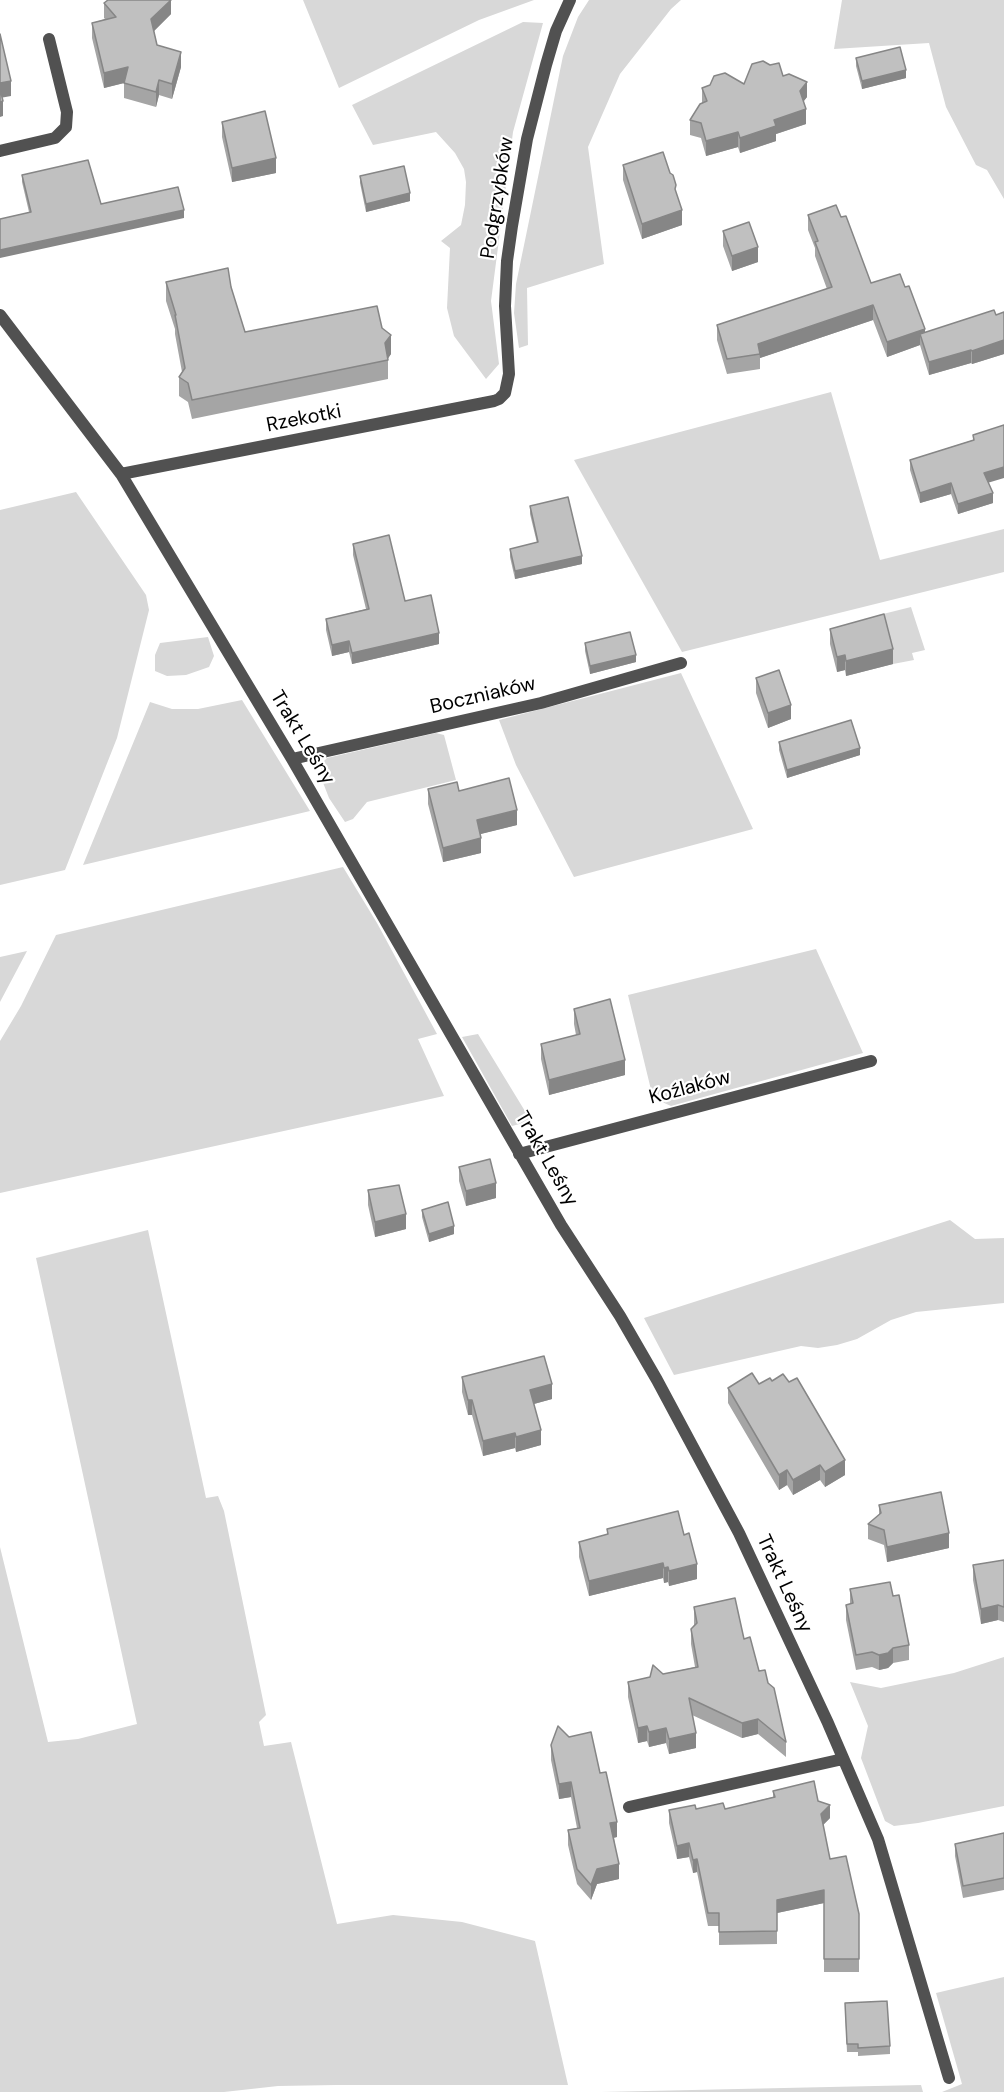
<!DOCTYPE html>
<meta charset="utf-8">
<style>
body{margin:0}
canvas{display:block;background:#fff}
</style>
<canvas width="1004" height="2092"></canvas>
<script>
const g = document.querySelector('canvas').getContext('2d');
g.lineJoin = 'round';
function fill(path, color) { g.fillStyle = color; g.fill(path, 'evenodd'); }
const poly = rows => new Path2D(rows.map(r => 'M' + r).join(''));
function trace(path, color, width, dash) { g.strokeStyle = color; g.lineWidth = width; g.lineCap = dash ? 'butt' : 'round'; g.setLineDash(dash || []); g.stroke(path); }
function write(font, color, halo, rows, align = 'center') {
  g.font = font + ' "DM Sans",sans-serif'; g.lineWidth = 4.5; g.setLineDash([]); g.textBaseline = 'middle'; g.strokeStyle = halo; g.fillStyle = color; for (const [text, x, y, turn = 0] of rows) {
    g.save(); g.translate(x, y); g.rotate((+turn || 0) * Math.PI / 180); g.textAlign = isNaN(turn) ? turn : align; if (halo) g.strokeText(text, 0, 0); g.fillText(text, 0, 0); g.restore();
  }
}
fill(poly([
 [303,0,534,0,479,20,339,88],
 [589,0,681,0,671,9,620,74,588,147,604,264,527,288,528,345,519,348,514,313,516,284,563,56,578,17],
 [842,0,1004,0,1004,199,987,170,976,165,946,107,929,43,834,49],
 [523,22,543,23,513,132,491,301,499,364,486,379,454,336,447,308,450,248,441,241,461,225,465,205,466,182,464,169,455,153,436,132,373,145,352,105],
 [831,392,880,560,1004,529,1004,572,682,652,574,460],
 [76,492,146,595,149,610,117,738,65,870,0,885,0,510],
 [911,607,925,650,912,653,914,660,893,664,879,615],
 [208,637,214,656,209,667,186,675,167,676,155,671,155,655,160,643],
 [681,673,753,829,574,877,516,765,499,720],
 [242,700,310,811,83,865,150,702,172,709,198,709],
 [436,733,444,735,456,780,367,802,353,819,345,822,329,798,322,780,321,764,327,758],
 [343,867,377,923,437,1034,418,1039,444,1096,0,1193,0,1041,21,1006,56,935],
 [816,949,863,1053,671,1106,653,1098,628,995],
 [27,951,0,1002,0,957],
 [478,1034,531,1121,512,1126,462,1037],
 [950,1220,975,1239,1004,1238,1004,1303,916,1312,891,1320,857,1339,837,1345,818,1348,801,1346,674,1375,644,1318],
 [148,1230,206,1498,218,1496,224,1511,266,1715,259,1722,264,1746,291,1742,337,1924,393,1915,462,1922,535,1941,568,2085,336,2085,278,2086,224,2092,0,2092,0,1547,48,1742,78,1739,137,1724,36,1258],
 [1004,1657,1004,1806,918,1823,894,1826,885,1821,861,1758,868,1726,850,1682,881,1688,954,1673],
 [1004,1977,1004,2092,942,2092,962,2084,936,1993],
 [921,2085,923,2092,601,2092]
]), '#d8d8d8');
trace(poly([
 [0,151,55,138,66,127,67,112,49,39],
 [0,315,121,474,292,759,561,1225,620,1316,657,1380,739,1533,828,1723,878,1839,949,2078],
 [121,474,494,401,499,399,505,393,509,374,505,306,507,261,512,226,527,139,546,65,556,31,570,0],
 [292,759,541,703,681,663],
 [519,1154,871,1061],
 [629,1807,843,1759]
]), '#515151', 12);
fill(poly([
 [104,3,171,14,154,31,157,45,181,67,172,99,159,95,156,107,124,98,124,83,104,88,92,38,92,23,105,19,104,18],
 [856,58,906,78,862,89,856,66],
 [783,76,807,97,803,102,806,124,776,134,776,141,740,153,738,147,706,156,701,138,690,135,690,120,702,103,702,88,744,84],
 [222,122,276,173,232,182,222,137],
 [623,165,676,193,682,225,642,239,623,180],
 [22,175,101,204,184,218,29,212,22,182],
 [360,176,410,201,366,212,360,183],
 [808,215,871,283,905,287,925,333,996,315,1004,312,1004,355,1004,354,972,364,971,363,929,375,920,345,887,357,873,320,760,358,760,369,727,374,717,340,717,325,827,289,815,256,815,248,808,230],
 [723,231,758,262,732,271,723,246],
 [166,282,231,287,245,332,382,328,391,354,388,358,388,379,192,419,188,402,179,396,179,377,182,372,175,334,175,329,166,301],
 [973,435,988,483,993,503,958,514,951,494,920,503,910,470,910,460,973,440],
 [530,506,582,564,515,579,510,557,510,549,537,543,530,514],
 [353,544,405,601,439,644,352,664,349,652,332,656,326,630,326,619,366,609,353,555],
 [830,629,893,664,846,676,845,670,837,672,830,644],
 [585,643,636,662,590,674,585,651],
 [756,678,791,719,768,728,756,693],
 [779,742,860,755,787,778,779,750],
 [428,789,459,791,517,825,480,834,481,853,443,862,428,804],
 [574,1009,625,1075,549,1095,541,1059,541,1044,576,1035,574,1024],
 [459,1167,496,1198,466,1206,459,1181],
 [368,1190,406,1229,375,1237,368,1205],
 [422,1210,454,1234,429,1242,422,1217],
 [462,1377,552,1399,534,1404,541,1445,516,1452,515,1448,483,1456,472,1415,468,1415,462,1392],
 [759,1384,845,1475,825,1487,820,1480,793,1495,787,1485,779,1490,728,1403,728,1388],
 [879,1505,949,1548,887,1562,884,1545,868,1539,868,1524,879,1515],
 [607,1529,684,1535,697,1579,669,1586,668,1582,664,1583,663,1578,589,1596,579,1557,579,1542,607,1535],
 [1004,1560,1004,1622,998,1620,981,1624,973,1580,973,1565],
 [850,1589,893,1596,909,1645,909,1660,893,1663,888,1668,879,1670,872,1667,856,1670,846,1620,846,1605,850,1604],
 [694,1607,744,1639,759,1671,768,1683,786,1742,786,1757,758,1734,742,1738,692,1715,696,1748,669,1754,666,1743,649,1747,647,1741,638,1743,628,1697,628,1682,695,1667,691,1644,691,1629,694,1625],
 [551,1745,600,1773,617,1837,614,1838,619,1879,597,1884,591,1900,577,1884,568,1845,568,1830,577,1828,571,1797,559,1799,551,1760],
 [773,1791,818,1801,830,1818,823,1825,830,1859,859,1914,859,1972,824,1972,824,1903,777,1913,777,1944,719,1945,719,1926,708,1926,697,1872,693,1873,689,1857,677,1859,669,1823,669,1810,696,1809,725,1809,773,1797],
 [1004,1833,1004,1890,963,1898,955,1856,955,1844],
 [845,2010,890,2046,890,2054,858,2056,858,2052,847,2052]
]), '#a5a5a5');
fill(poly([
 [171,0,171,14,151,34,151,19],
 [181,52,181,67,172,99,172,84],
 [128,67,128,82,104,88,104,73],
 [906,70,906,78,862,89,862,81],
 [159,80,159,95,156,107,156,92],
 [11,81,11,96,0,98,0,83],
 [807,82,807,97,800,106,800,91],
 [3,101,3,116,0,117,0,102],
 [806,109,806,124,776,134,776,141,740,153,740,138,774,120],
 [738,132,738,147,706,156,706,141],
 [276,158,276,173,232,182,232,168],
 [410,193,410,201,366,212,366,204],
 [184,210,184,218,0,258,0,250],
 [682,210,682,225,642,239,642,224],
 [758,247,758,262,732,271,732,256],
 [873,305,873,320,760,358,758,344],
 [925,329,925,344,920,334,920,345,887,357,887,342],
 [391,335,391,354,387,360,385,343],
 [1004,340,1004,354,972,364,972,351],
 [971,350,971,363,929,375,929,362],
 [1004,467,1004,478,984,484,984,473],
 [951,483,951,494,920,503,920,493],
 [993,493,993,503,958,514,958,504],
 [582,556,582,564,515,579,515,571],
 [439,633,439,644,352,664,352,653],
 [349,641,349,652,332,656,332,645],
 [893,649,893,664,846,676,846,661],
 [636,655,636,662,590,674,590,666],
 [845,655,845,670,837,672,837,657],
 [791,705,791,719,768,728,768,713],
 [860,748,860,755,787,778,787,770],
 [517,810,517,825,477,835,477,820],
 [481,838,481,853,443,862,443,848],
 [625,1060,625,1075,549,1095,549,1080],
 [496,1183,496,1198,466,1206,466,1191],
 [406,1214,406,1229,375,1237,375,1222],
 [454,1226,454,1234,429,1242,429,1234],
 [552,1384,552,1399,530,1405,530,1390],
 [468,1400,472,1400,472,1415,468,1415],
 [541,1430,541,1445,516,1452,516,1437],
 [515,1433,515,1448,483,1456,483,1441],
 [845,1460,845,1475,825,1487,825,1472],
 [820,1465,820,1480,793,1495,793,1480],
 [787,1470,787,1485,779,1490,779,1475],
 [949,1533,949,1548,887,1562,887,1547],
 [663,1563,663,1578,589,1596,589,1581],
 [697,1564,697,1579,669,1586,669,1571],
 [668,1567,668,1582,664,1583,664,1568],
 [998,1605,998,1620,981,1624,981,1609],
 [893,1648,893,1663,888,1668,879,1670,879,1655],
 [758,1719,758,1734,742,1738,742,1723],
 [647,1726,647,1741,638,1743,638,1728],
 [666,1728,666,1743,649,1747,649,1732],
 [696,1733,696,1748,669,1754,669,1739],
 [571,1782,571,1797,559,1799,559,1784],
 [830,1805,830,1818,821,1827,821,1814],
 [617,1822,617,1837,610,1838,610,1823],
 [689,1843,689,1857,677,1859,677,1846],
 [697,1859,697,1872,693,1873,693,1860],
 [619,1864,619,1879,597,1884,591,1900,591,1885,597,1869],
 [824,1890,824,1903,777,1913,777,1900]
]), '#868686');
const building = poly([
 [108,0,171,0,151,19,157,45,181,52,172,84,159,80,156,92,124,83,128,67,104,73,92,23,116,17,104,3,108,0],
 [0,34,11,81,0,83,0,34],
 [900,47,906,70,862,81,856,58,900,47],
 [763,61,770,65,779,63,783,76,789,74,807,82,800,91,806,109,774,120,776,126,740,138,738,132,706,141,701,123,690,120,700,104,707,101,702,88,710,85,714,76,725,73,744,84,752,64,763,61],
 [0,89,3,101,0,102,0,89],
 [265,111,276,158,232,168,222,122,265,111],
 [663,152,670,173,673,175,676,185,675,189,682,210,642,224,623,165,663,152],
 [88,160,101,204,178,187,184,210,0,250,0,219,31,212,22,175,88,160],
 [404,166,410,193,366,204,360,176,404,166],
 [836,205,841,217,846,216,871,283,900,274,905,287,909,286,925,329,887,342,873,305,758,344,760,354,727,359,717,325,832,287,815,242,818,241,808,215,836,205],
 [749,222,758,247,732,256,723,231,749,222],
 [228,268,231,287,245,332,377,306,382,328,391,335,385,343,388,360,192,400,188,383,179,377,185,368,175,315,176,315,166,282,228,268],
 [994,310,996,315,1004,312,1004,342,1004,340,972,351,971,350,929,362,920,334,994,310],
 [1004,425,1004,467,984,473,993,493,958,504,951,483,920,493,910,460,974,440,973,435,1004,425],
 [568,497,582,556,515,571,510,549,538,542,530,506,568,497],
 [389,535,405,601,431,595,439,633,352,653,349,641,332,645,326,619,369,609,353,544,389,535],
 [884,614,893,649,846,661,845,655,837,657,830,629,884,614],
 [630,632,636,655,590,666,585,643,630,632],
 [779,670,791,705,768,713,756,678,779,670],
 [851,720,860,748,787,770,779,742,851,720],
 [509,778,517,810,477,820,481,838,443,848,428,789,457,782,459,791,509,778],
 [610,999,625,1060,549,1080,541,1044,580,1034,574,1009,610,999],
 [490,1159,496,1183,466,1191,459,1167,490,1159],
 [399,1185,406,1214,375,1222,368,1190,399,1185],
 [448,1202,454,1226,429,1234,422,1210,448,1202],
 [544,1356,552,1384,530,1390,541,1430,516,1437,515,1433,483,1441,472,1400,468,1400,462,1377,544,1356],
 [752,1373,759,1384,770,1378,772,1381,783,1374,789,1382,797,1378,845,1460,825,1472,820,1465,793,1480,787,1470,779,1475,728,1388,752,1373],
 [941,1492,949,1533,887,1547,884,1530,868,1524,881,1513,879,1505,941,1492],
 [678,1511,684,1535,689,1533,697,1564,669,1571,668,1567,664,1568,663,1563,589,1581,579,1542,608,1534,607,1529,678,1511],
 [1004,1560,1004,1607,998,1605,981,1609,973,1565,1004,1560],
 [890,1582,893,1596,899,1595,909,1645,893,1648,888,1653,879,1655,872,1652,856,1655,846,1605,853,1603,850,1589,890,1582],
 [735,1598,744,1639,750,1637,759,1671,765,1670,768,1683,774,1688,786,1742,758,1719,742,1723,689,1698,696,1733,669,1739,666,1728,649,1732,647,1726,638,1728,628,1682,650,1677,653,1665,663,1674,698,1667,691,1629,697,1623,694,1607,735,1598],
 [558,1726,569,1737,591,1732,600,1773,606,1772,617,1822,610,1823,619,1864,597,1869,591,1885,577,1869,568,1830,580,1828,571,1782,559,1784,551,1745,558,1726],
 [814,1781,818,1801,830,1805,821,1814,830,1859,846,1856,859,1914,859,1959,824,1959,824,1890,777,1900,777,1931,719,1932,719,1913,708,1913,697,1859,693,1860,689,1843,677,1846,669,1810,695,1805,696,1809,723,1803,725,1809,775,1797,773,1791,814,1781],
 [1004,1833,1004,1878,963,1886,955,1844,1004,1833],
 [887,2001,890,2046,858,2048,858,2044,847,2044,845,2003,887,2001]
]);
fill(building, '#c0c0c0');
trace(building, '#868686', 1.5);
write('20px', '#000', '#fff', [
 ["Podgrzybków",498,198,-81],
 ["Rzekotki",304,419,-11],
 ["Boczniaków",483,696,-13],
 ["Trakt Leśny",302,738,59],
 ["Koźlaków",690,1088,-15],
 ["Trakt Leśny",546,1159,60],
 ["Trakt Leśny",784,1584,65]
]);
</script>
